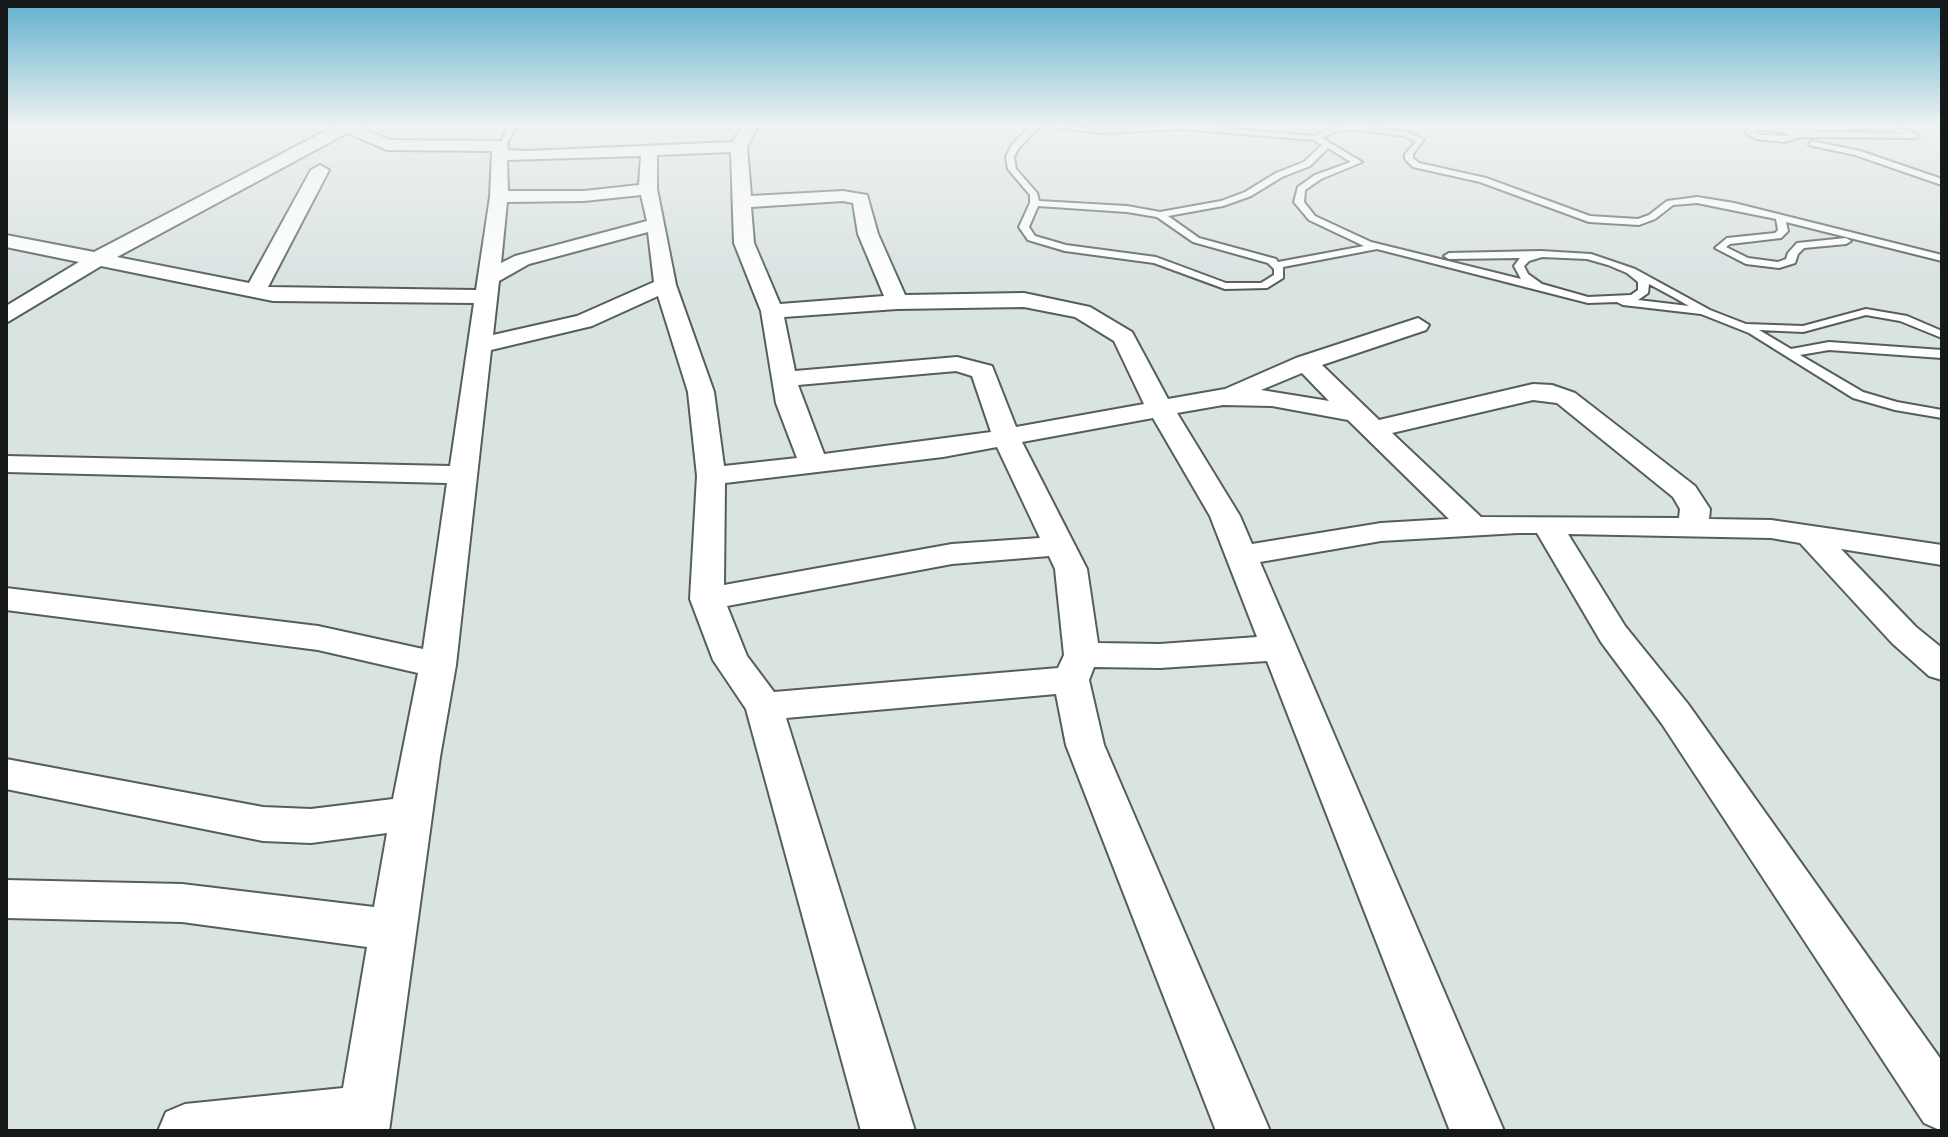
<!DOCTYPE html>
<style>
body{margin:0}
#map{position:relative;width:1948px;height:1137px;overflow:hidden;background:#d9e3e2;font-family:"Golos Text",sans-serif}
canvas{display:block}
.frame{position:absolute;inset:0;border:8px solid #151919;pointer-events:none}
</style>
<div id="map">
<canvas width="1948" height="1137"></canvas>
<div class="frame"></div>
</div>
<script>
const g = document.querySelector('canvas').getContext('2d');
g.lineJoin = 'round';
const poly = rows => new Path2D(rows.map(r => 'M' + r).join(''));
function trace(path, color, width, dash) { g.strokeStyle = color; g.lineWidth = width; g.lineCap = dash ? 'butt' : 'round'; g.setLineDash(dash || []); g.stroke(path); }
function fill(path, color) { g.fillStyle = color; g.fill(path, 'evenodd'); }
const lane = poly([
 [509,126,517,126,504,148,498,148,509,126],
 [1031,126,1040,126,1018,149,1014,157,1016,169,1037,193,1039,201,1127,206,1160,212,1221,201,1245,192,1276,173,1304,162,1322,145,1314,140,1181,129,1100,133,1047,126,1100,129,1200,126,1315,136,1332,128,1364,126,1407,132,1424,139,1413,154,1413,158,1419,163,1486,178,1590,216,1638,219,1649,215,1667,201,1697,197,1734,203,1942,255,1942,261,1786,222,1788,231,1781,238,1730,244,1726,247,1748,258,1778,262,1786,259,1788,253,1797,243,1846,238,1851,241,1846,244,1804,248,1798,254,1795,263,1779,268,1746,264,1715,248,1727,238,1775,233,1778,230,1776,219,1697,203,1673,205,1655,219,1639,225,1589,222,1480,182,1413,167,1405,159,1405,154,1416,142,1405,136,1352,129,1334,132,1322,138,1362,162,1321,179,1305,190,1304,202,1315,216,1371,242,1521,279,1514,266,1520,258,1449,259,1444,256,1449,253,1541,251,1591,254,1635,269,1710,310,1746,324,1803,326,1866,309,1907,316,1942,331,1942,338,1900,321,1866,315,1803,332,1759,330,1791,349,1829,342,1942,350,1942,358,1829,350,1800,355,1863,392,1897,402,1942,410,1942,418,1895,410,1853,398,1749,333,1701,314,1623,305,1617,302,1588,303,1377,249,1283,267,1283,278,1267,288,1225,289,1154,263,1065,251,1028,240,1019,227,1030,203,1030,195,1008,169,1006,157,1011,146,1031,126],
 [1328,148,1351,162,1315,175,1298,187,1294,202,1309,220,1364,246,1278,262,1276,259,1199,238,1168,216,1223,206,1251,196,1282,177,1310,166,1328,148],
 [1038,206,1127,212,1157,217,1193,242,1268,263,1274,269,1274,275,1261,283,1226,283,1156,257,1066,245,1035,236,1029,227,1038,206],
 [1542,257,1587,259,1608,265,1627,273,1638,282,1638,290,1631,295,1588,297,1542,284,1528,274,1524,266,1529,261,1542,257],
 [1649,284,1675,298,1689,306,1638,300,1648,293,1649,284],
 [1751,126,1897,126,1920,136,1916,138,1801,137,1784,142,1756,139,1745,132,1751,126],
 [1757,129,1783,132,1790,136,1761,135,1754,132,1757,129],
 [1891,129,1902,134,1792,131,1891,129],
 [1812,141,1860,151,1942,179,1942,185,1855,155,1809,145,1812,141]
]);
const street = poly([
 [335,126,357,126,389,140,501,141,507,143,508,150,527,151,733,142,742,126,758,126,747,147,751,196,843,191,867,195,878,234,905,295,1024,293,1090,307,1132,332,1168,399,1225,389,1296,358,1418,318,1429,325,1426,330,1322,365,1379,420,1533,384,1552,385,1575,393,1695,486,1710,509,1709,519,1771,520,1942,545,1942,565,1841,549,1916,627,1942,648,1942,680,1929,676,1892,643,1800,543,1771,538,1568,534,1625,626,1688,704,1942,1061,1942,1131,1924,1123,1662,724,1601,642,1537,533,1518,533,1381,541,1260,562,1504,1131,1450,1131,1267,661,1160,668,1094,667,1089,680,1104,745,1270,1131,1216,1131,1066,745,1056,694,786,718,915,1131,861,1131,746,709,713,660,690,599,697,476,688,392,658,296,592,326,491,350,456,665,440,757,389,1131,158,1131,166,1112,185,1104,343,1088,367,947,182,922,6,918,6,880,182,884,374,907,387,833,311,843,263,841,6,789,6,759,263,807,311,809,393,799,418,673,318,650,6,610,6,588,318,626,423,649,447,483,6,472,6,456,450,466,474,303,273,301,101,266,6,323,6,306,79,262,6,247,6,235,94,252,335,126],
 [347,133,387,150,492,151,490,197,476,290,268,287,329,170,320,165,311,170,249,283,117,257,347,133],
 [731,152,734,243,761,311,776,403,797,458,724,466,714,392,676,285,657,189,657,155,731,152],
 [641,156,639,185,584,191,508,191,507,160,641,156],
 [641,195,647,221,515,256,501,263,507,202,584,201,641,195],
 [843,201,853,203,858,234,884,296,780,304,754,243,751,207,843,201],
 [648,232,654,282,577,316,493,335,499,281,529,264,648,232],
 [1024,307,1075,317,1114,341,1144,404,1016,427,992,366,957,357,795,371,784,317,897,309,1024,307],
 [956,371,972,376,991,432,824,454,798,385,956,371],
 [1302,373,1329,401,1261,390,1302,373],
 [1533,400,1557,403,1673,497,1680,509,1679,518,1481,517,1392,433,1533,400],
 [1223,405,1272,406,1348,420,1449,519,1381,523,1252,544,1240,516,1177,413,1223,405],
 [1153,418,1210,516,1257,637,1160,644,1098,643,1087,569,1022,442,1153,418],
 [997,447,1040,538,952,544,724,585,725,483,943,457,997,447],
 [1049,556,1055,569,1064,655,1058,668,774,692,747,656,727,606,952,564,1049,556]
]);
trace(lane, '#545e5d', 4);
trace(street, '#545e5d', 4);
fill(lane, '#fff');
fill(street, '#fff');
const sky = g.createLinearGradient(0, 0, 0, 285);
sky.addColorStop(0, '#60b0cd');
sky.addColorStop(0.44, '#eef2f2');
sky.addColorStop(1, '#eef2f200');
g.fillStyle = sky;
g.fillRect(0, 0, 1948, 285);
</script>
